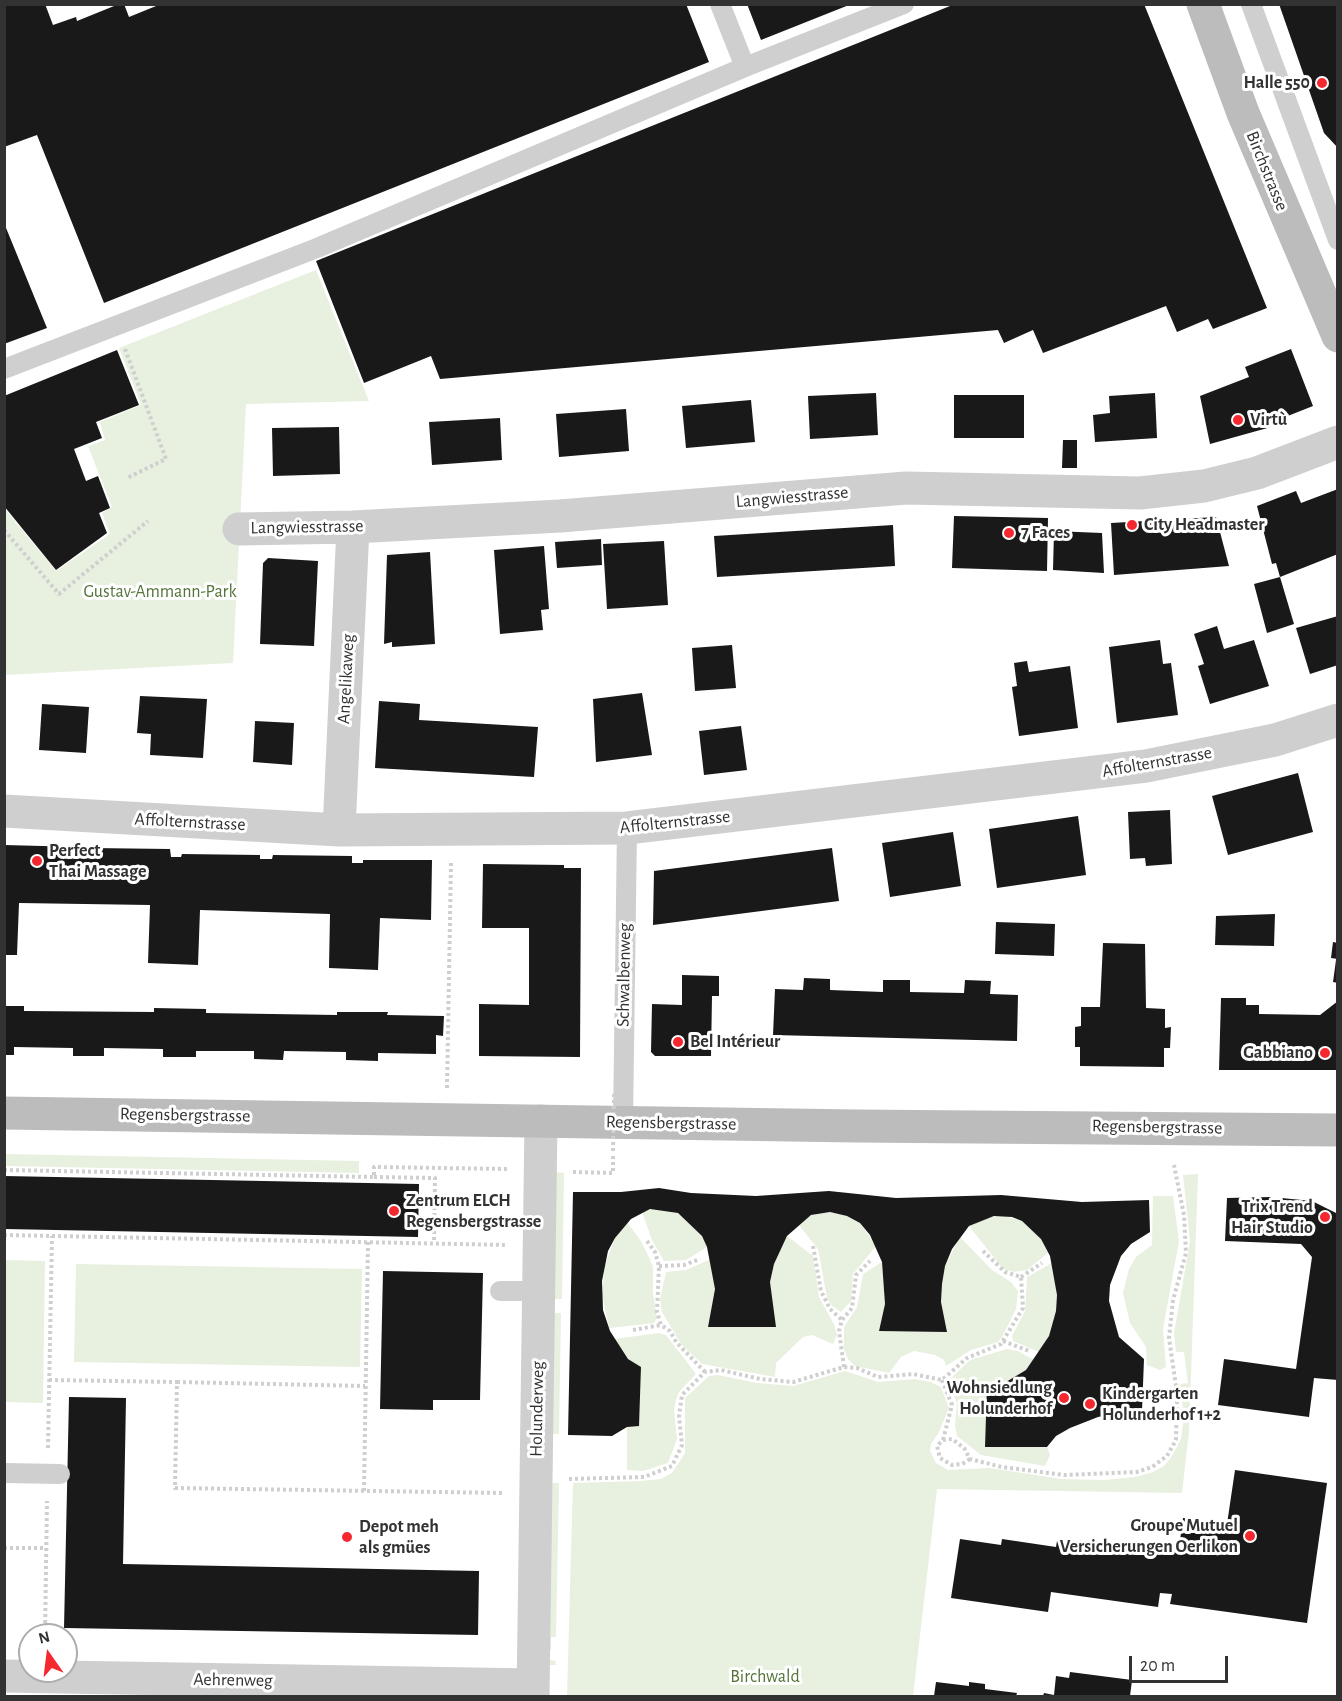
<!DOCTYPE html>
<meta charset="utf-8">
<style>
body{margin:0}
#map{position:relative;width:1342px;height:1701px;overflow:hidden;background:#fff;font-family:"Alegreya Sans",sans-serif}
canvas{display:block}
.frame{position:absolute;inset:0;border:6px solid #323232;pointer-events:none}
.north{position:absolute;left:18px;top:1623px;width:60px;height:60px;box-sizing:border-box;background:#fff;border:2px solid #adadad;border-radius:50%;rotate:346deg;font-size:16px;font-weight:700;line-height:24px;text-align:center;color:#323232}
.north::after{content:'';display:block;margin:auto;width:21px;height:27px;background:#f6282f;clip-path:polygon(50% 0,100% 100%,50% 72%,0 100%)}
.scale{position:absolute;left:1129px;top:1656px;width:99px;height:27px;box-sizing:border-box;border:3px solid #323232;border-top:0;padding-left:8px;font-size:18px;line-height:21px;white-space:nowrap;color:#323232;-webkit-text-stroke:4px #fff;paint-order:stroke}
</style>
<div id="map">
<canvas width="1342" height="1701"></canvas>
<div class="frame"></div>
<div class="north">N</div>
<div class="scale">20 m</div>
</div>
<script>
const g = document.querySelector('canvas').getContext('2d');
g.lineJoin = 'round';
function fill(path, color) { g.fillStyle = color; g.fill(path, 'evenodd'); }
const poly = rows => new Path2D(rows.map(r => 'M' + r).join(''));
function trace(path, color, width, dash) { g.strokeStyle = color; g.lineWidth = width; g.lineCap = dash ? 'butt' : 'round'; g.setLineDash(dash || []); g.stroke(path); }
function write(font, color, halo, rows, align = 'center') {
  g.font = font + ' "Alegreya Sans",sans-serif'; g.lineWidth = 6; g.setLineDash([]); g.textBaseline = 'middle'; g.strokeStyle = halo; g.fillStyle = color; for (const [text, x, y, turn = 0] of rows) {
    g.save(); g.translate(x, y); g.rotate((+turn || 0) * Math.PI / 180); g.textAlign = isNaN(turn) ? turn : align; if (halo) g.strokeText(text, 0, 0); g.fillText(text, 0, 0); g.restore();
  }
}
fill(poly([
 [316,270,369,401,246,404,233,663,5,675,4,508,56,571,110,534,102,513,112,507,88,446,105,440,100,422,141,405,119,348],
 [5,1154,359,1161,359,1173,5,1166],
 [553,1172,564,1173,562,1299,551,1299],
 [1198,1174,1189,1432,1182,1493,937,1489,913,1696,567,1696,573,1483,641,1481,661,1479,672,1473,685,1453,685,1398,709,1376,718,1375,757,1383,793,1386,845,1371,878,1382,915,1379,931,1382,941,1387,949,1408,938,1434,931,1444,930,1451,936,1463,948,1470,990,1468,1061,1479,1104,1480,1136,1477,1153,1472,1164,1466,1172,1456,1181,1439,1184,1417,1180,1384,1188,1383,1184,1352,1176,1352,1174,1333,1190,1241,1183,1175],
 [1153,1196,1173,1196,1179,1241,1163,1329,1166,1367,1160,1370,1147,1365,1146,1347,1130,1323,1123,1293,1129,1269,1136,1257,1152,1245],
 [650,1209,678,1213,702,1236,707,1247,686,1260,664,1261,652,1240,642,1212],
 [830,1212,847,1216,860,1223,876,1246,853,1274,851,1301,841,1312,832,1306,827,1298,818,1249,798,1224,811,1215],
 [1001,1215,1022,1221,1041,1239,1048,1253,1027,1270,1014,1272,1003,1269,969,1226,983,1219],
 [627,1222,641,1241,653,1266,653,1293,657,1318,654,1323,609,1328,602,1295,605,1265,615,1238],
 [787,1236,813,1256,819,1297,834,1324,837,1335,833,1344,812,1335,803,1337,776,1363,775,1377,702,1364,681,1344,662,1312,660,1299,666,1272,686,1270,711,1259,715,1289,708,1327,775,1327,770,1282,774,1264],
 [960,1237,992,1270,1011,1282,1018,1291,1016,1309,1002,1337,998,1342,971,1350,946,1366,944,1360,935,1355,914,1351,901,1357,889,1373,855,1366,848,1359,844,1349,844,1327,857,1307,863,1274,882,1262,885,1304,879,1330,947,1331,941,1302,942,1284,945,1266],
 [5,1260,45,1261,43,1403,5,1402],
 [1052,1263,1057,1295,1056,1311,1049,1336,1039,1352,1013,1341,1012,1336,1025,1311,1027,1277],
 [76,1264,362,1269,360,1367,74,1362],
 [551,1313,561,1313,559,1434,548,1434],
 [659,1333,666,1335,696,1374,679,1392,676,1400,674,1410,677,1439,668,1463,643,1471,627,1470,627,1427,639,1425,641,1367,628,1359,614,1339],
 [1007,1349,1018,1351,1034,1360,1026,1370,1006,1382,987,1384,985,1447,1047,1447,1050,1455,1045,1466,981,1455,957,1436,955,1425,957,1403,948,1381,970,1360],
 [548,1483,559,1483,556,1637,551,1637,551,1650,547,1652,550,1660,555,1661,556,1665,545,1665]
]), '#e8f0e0');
fill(poly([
 [4,4,45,4,53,25,76,17,77,21,119,4,124,4,129,17,161,4,686,4,709,62,104,303,37,135,4,147],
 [747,4,849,4,849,5,761,40],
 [955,4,1144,4,1267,308,1213,329,1208,319,1177,332,1166,306,1043,353,1033,330,1004,343,998,330,440,379,431,356,364,383,316,261],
 [1279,4,1338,4,1338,148,1324,133],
 [4,223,47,328,4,344],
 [1291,349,1313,406,1270,423,1271,427,1210,444,1200,396,1249,377,1245,367],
 [117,350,139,405,96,422,102,438,74,449,86,481,98,476,110,508,99,513,107,533,56,570,4,506,4,396],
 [876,393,878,435,810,439,808,396],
 [1155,393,1157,438,1095,442,1093,415,1110,413,1109,396],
 [954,395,1024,395,1024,438,954,438],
 [751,400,755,442,686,448,682,406],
 [626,409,629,451,559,457,556,414],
 [500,418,502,460,432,465,429,422],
 [339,427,340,474,273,476,272,428],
 [1063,440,1077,440,1077,468,1062,468],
 [1338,489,1338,554,1280,577,1294,624,1267,633,1254,584,1280,577,1276,563,1272,564,1257,506,1296,491,1301,503],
 [954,516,1048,518,1047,571,952,568],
 [1216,517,1229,566,1114,575,1111,523],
 [893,525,895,566,717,577,714,536],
 [1054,531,1102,533,1104,573,1053,570],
 [601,539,602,565,557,568,555,542],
 [664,541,668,605,607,609,603,544],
 [544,546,549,609,541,610,543,630,500,634,494,550],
 [430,552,435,644,392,647,392,642,384,644,387,555],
 [268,558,318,561,314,646,260,644,263,563],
 [1338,616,1338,665,1310,674,1296,628],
 [1217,626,1224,649,1254,640,1269,686,1210,704,1198,666,1204,664,1194,634],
 [1160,640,1163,664,1171,663,1178,715,1117,723,1109,647],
 [732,645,736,688,695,691,692,648],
 [1027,661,1029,672,1070,666,1078,728,1019,736,1012,687,1017,686,1014,663],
 [642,693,652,755,596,762,593,699],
 [140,696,207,699,203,758,150,755,151,734,137,733],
 [379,701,420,704,419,720,538,727,534,777,375,768],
 [42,704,89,707,86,753,39,750],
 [255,721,294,723,292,765,253,762],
 [741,726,747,770,704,775,699,731],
 [1298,773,1313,832,1228,855,1212,796],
 [1170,810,1172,864,1146,866,1145,858,1130,859,1128,812],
 [1078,816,1086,875,997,888,989,829],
 [953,832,961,886,890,897,882,843],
 [4,845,81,847,80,851,86,852,91,851,91,848,170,849,171,857,181,857,182,854,260,855,260,859,272,859,273,855,352,856,352,863,363,863,363,860,432,860,431,920,380,918,378,970,329,968,330,914,200,910,198,965,148,963,150,905,19,903,17,955,4,955],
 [832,848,839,901,653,925,654,871],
 [483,864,564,865,564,868,581,868,580,1057,479,1056,479,1004,529,1005,529,928,482,928],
 [1275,914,1274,946,1215,945,1216,916],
 [996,922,1055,924,1054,956,995,954],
 [1333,942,1338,943,1338,959,1331,958],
 [1103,943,1145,944,1146,1008,1165,1009,1165,1028,1171,1027,1170,1048,1164,1048,1164,1067,1080,1066,1080,1047,1075,1047,1075,1027,1081,1026,1081,1007,1100,1007],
 [1336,960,1338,961,1338,983,1333,982],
 [682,975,719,976,719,996,712,996,711,1056,655,1056,651,1052,652,1004,682,1005],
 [804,978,830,979,830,990,883,992,883,980,910,980,910,992,964,993,965,980,991,981,990,994,1018,995,1017,1041,773,1035,775,989,803,990],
 [1221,998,1246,998,1246,1005,1259,1005,1259,1014,1320,1015,1338,1001,1338,1070,1219,1070],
 [4,1006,24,1006,24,1011,154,1012,154,1008,206,1009,206,1013,337,1015,337,1012,388,1012,387,1015,444,1016,443,1036,436,1035,436,1054,378,1053,378,1061,346,1060,346,1052,284,1051,283,1060,254,1059,254,1051,196,1051,196,1057,163,1057,163,1049,104,1048,104,1056,73,1056,73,1048,14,1047,14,1055,4,1055],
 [4,1176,419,1184,418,1237,4,1229],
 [659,1188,691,1193,756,1196,829,1191,896,1198,1001,1195,1082,1202,1149,1200,1150,1232,1131,1244,1121,1256,1110,1285,1109,1301,1119,1337,1144,1359,1142,1411,1124,1412,1098,1417,1070,1428,1056,1436,1047,1447,985,1447,987,1384,1006,1382,1026,1370,1049,1336,1056,1311,1057,1295,1050,1256,1041,1239,1022,1221,1012,1217,994,1216,969,1226,952,1249,945,1266,942,1284,941,1302,947,1332,879,1331,885,1304,882,1262,870,1235,860,1223,847,1216,830,1212,811,1215,787,1236,774,1264,770,1282,776,1327,708,1327,715,1289,707,1247,702,1236,678,1213,650,1209,631,1219,615,1238,608,1251,602,1281,603,1310,610,1331,628,1359,641,1367,639,1426,627,1427,612,1436,568,1435,573,1192,621,1192],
 [1271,1197,1312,1201,1338,1214,1338,1380,1314,1378,1309,1417,1218,1405,1224,1359,1296,1369,1312,1257,1301,1244,1225,1241,1227,1198],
 [383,1271,483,1273,480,1400,433,1400,433,1410,380,1409],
 [69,1397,126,1398,123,1564,479,1571,478,1635,64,1628],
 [1235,1470,1327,1483,1307,1623,1170,1604,1172,1594,1160,1593,1158,1607,1051,1592,1048,1612,951,1598,960,1539,1001,1545,1002,1539,1056,1547,1057,1541,1090,1546,1091,1541,1131,1546,1132,1541,1179,1548,1183,1518,1227,1524],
 [1070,1672,1132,1680,1130,1696,1043,1696,1044,1693,1054,1695,1056,1676,1069,1678],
 [936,1682,969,1686,969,1682,985,1684,985,1689,1017,1693,1016,1696,934,1696]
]), '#191919');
trace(poly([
 [125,349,166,459,127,478],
 [4,530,59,594,148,521],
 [447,1088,451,862],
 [4,1170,374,1177,374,1167,507,1169],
 [573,1172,613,1173,613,1154],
 [374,1177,435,1178,434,1243],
 [4,1235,508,1245],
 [647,1241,655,1252,659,1266,657,1312,661,1325,670,1331,676,1342,705,1372],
 [813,1246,821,1291,830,1309,842,1320],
 [659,1266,684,1265,700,1259],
 [1021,1277,1042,1263],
 [633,1330,661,1325],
 [1003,1341,1029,1351],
 [844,1367,839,1331,842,1320,852,1308,856,1275,870,1261],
 [49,1380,177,1382,175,1488,504,1493],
 [942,1380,952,1405,943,1440],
 [177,1382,365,1386],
 [48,1448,52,1236],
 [970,1459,962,1464,952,1465,940,1458,937,1446,943,1440,952,1439,964,1448,970,1459,1002,1467,1064,1475,1137,1472,1152,1467,1167,1456,1176,1440,1177,1393,1169,1338,1173,1300,1186,1253,1184,1215,1174,1165],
 [569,1479,644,1477,672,1466,682,1445,679,1416,682,1395,705,1372,721,1370,760,1379,793,1382,844,1367,857,1368,878,1377,913,1374,942,1380,967,1358,1001,1344,1023,1308,1021,1277,1005,1272,982,1250],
 [364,1491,368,1242],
 [4,1548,46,1548],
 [45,1635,47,1501]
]), '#cfcfcf', 4, [3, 3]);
trace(poly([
 [720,4,745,67],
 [1251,4,1338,240],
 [4,369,317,248,745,67,904,4],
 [623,1122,627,828],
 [500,1291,538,1291],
 [4,1473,60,1474]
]), '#cfcfcf', 20);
trace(poly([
 [239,529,353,527,560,516,906,488,1140,493,1204,486,1257,473,1338,442],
 [4,811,339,830,627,828,1146,766,1275,740,1338,720],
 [339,830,353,527],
 [4,1676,533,1685],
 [533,1696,541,1121]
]), '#cfcfcf', 33);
trace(poly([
 [1203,4,1243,113,1338,336],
 [4,1113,856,1126,1338,1130]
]), '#bcbcbc', 33);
trace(poly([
 [613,1151,614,1094]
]), '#cfcfcf', 4, [3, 3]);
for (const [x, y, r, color] of [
 [1322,83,6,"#f6282f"],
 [1238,420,6,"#f6282f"],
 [1132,525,6,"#f6282f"],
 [1009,533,6,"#f6282f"],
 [37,861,6,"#f6282f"],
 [678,1042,6,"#f6282f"],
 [1325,1053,6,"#f6282f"],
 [394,1211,6,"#f6282f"],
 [1325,1217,6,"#f6282f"],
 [1064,1398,6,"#f6282f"],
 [1090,1404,6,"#f6282f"],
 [1250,1536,6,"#f6282f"],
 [347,1537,6,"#f6282f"]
]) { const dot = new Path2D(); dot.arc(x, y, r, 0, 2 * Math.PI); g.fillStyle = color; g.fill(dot); trace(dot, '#fff', 2); }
write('bold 18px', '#323232', '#fff', [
 ["Halle 550",1310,83,"right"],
 ["Virtù",1250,420],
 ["City Headmaster",1144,525],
 ["7 Faces",1021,533],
 ["Perfect",49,851],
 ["Thai Massage",49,872],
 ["Bel Intérieur",690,1042],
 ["Gabbiano",1313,1053,"right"],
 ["Zentrum ELCH",406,1201],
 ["Regensbergstrasse",406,1222],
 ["Trix Trend",1313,1207,"right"],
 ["Hair Studio",1313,1228,"right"],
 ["Wohnsiedlung",1052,1388,"right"],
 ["Holunderhof",1052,1409,"right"],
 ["Kindergarten",1102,1394],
 ["Holunderhof 1+2",1102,1415],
 ["Groupe Mutuel",1238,1526,"right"],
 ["Versicherungen Oerlikon",1238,1547,"right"],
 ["Depot meh",359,1527],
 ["als gmües",359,1548]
], 'left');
write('18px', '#323232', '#fff', [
 ["Birchstrasse",1267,171,68],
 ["Langwiesstrasse",792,497,-5],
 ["Langwiesstrasse",307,527,-1],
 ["Angelikaweg",346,679,-87],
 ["Affolternstrasse",1157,762,-10],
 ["Affolternstrasse",190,822,3],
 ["Affolternstrasse",675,822,-6],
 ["Schwalbenweg",624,975,-89],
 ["Regensbergstrasse",185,1115,1],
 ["Regensbergstrasse",671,1123,1],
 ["Regensbergstrasse",1157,1127,1],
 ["Holunderweg",537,1409,-89],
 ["Aehrenweg",233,1680,1]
]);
write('18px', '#53743a', '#fff', [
 ["Gustav-Ammann-Park",160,592],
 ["Birchwald",765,1677]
]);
</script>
